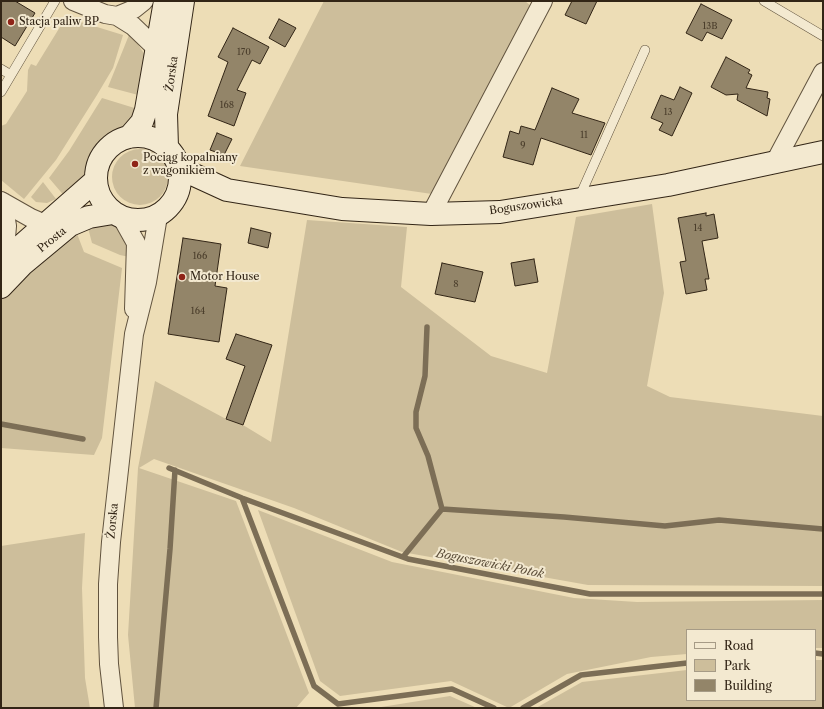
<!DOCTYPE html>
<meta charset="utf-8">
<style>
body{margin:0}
#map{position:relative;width:824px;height:709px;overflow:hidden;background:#edddb6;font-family:"Libre Caslon Text",serif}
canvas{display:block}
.frame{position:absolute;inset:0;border:2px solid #322516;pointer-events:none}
.legend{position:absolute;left:686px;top:629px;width:130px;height:72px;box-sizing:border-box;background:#f3e9d0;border:1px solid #a69b86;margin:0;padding:5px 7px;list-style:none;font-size:12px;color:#322516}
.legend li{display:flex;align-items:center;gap:8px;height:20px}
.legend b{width:20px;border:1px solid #a69b86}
</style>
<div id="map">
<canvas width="824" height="709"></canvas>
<div class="frame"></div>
<ul class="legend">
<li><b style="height:5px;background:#f3e9d0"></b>Road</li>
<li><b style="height:11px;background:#cdbe9b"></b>Park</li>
<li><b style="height:11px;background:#938569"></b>Building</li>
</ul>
</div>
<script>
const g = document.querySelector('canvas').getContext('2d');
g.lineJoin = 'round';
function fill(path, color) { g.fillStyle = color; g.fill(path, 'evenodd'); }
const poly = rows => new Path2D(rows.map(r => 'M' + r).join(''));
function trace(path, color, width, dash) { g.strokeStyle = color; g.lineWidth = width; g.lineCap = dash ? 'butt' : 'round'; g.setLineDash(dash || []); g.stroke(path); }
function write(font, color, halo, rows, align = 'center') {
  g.font = font + ' "Libre Caslon Text",serif'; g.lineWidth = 4; g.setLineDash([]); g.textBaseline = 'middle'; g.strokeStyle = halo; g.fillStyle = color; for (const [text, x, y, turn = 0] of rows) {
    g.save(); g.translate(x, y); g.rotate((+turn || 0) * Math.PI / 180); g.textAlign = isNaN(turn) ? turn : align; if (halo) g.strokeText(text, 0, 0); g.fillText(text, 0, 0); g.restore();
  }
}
fill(poly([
 [324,1,525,1,531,6,432,194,240,166],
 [71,19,123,35,113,68,97,95,56,160,24,199,1,180,1,126,6,124,27,91,28,70,31,64,36,66,63,22],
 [129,35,135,40,145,55,142,96,108,87],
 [102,98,141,110,125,129,108,137,99,146,91,158,84,181,66,198,49,178,69,151],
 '112 177a28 28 0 1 1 56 0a28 28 0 1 1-56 0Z',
 [43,182,56,199,47,203,36,202,31,197],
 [652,204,664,293,647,386,670,397,823,416,823,586,588,585,402,552,294,508,154,459,139,468,236,501,309,693,296,708,135,708,128,635,138,468,155,381,226,419,243,425,271,442,307,220,407,227,401,287,491,356,547,373,576,217],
 [104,223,118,226,125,234,129,257,120,255,92,243,87,224],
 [76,231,84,252,122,268,102,438,94,455,1,448,1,298],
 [258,510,392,562,574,598,637,602,823,600,823,648,815,648,815,630,687,630,687,654,651,657,567,674,509,708,451,681,340,696,320,681],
 [85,533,82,588,85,678,90,708,1,708,1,546],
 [815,660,823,660,823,708,536,708,582,682,687,670,687,700,815,700],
 [450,696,477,708,375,708]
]), '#cdbe9b');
trace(poly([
 [427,327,425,376,416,412,416,428,428,456,442,509],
 [1,424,83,439],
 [169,468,242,498,408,559,590,594,823,594],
 [242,498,314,686,338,704,452,689,494,708],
 [403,557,442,509,564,517,665,526,719,520,823,529],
 [815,653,823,654],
 [156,708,170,549,175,470],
 [523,708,581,675,687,663]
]), '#7c6e56', 5.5);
const building = poly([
 [1,1,15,1,35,13,15,46,1,37,1,1],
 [572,1,597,1,586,24,565,15,572,1],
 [701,4,732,20,722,39,707,32,702,41,686,33,701,4],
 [279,19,296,28,285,47,269,38,279,19],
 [233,28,269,47,260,64,252,60,237,90,246,93,234,126,208,116,228,62,218,57,233,28],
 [726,57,750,70,748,73,752,75,746,88,768,92,767,98,770,99,767,116,737,100,738,94,726,95,711,87,726,57],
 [680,87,692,93,672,136,659,130,663,123,651,118,661,95,674,100,680,87],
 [552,88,579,99,572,113,605,123,591,155,541,138,533,165,503,157,510,131,519,134,521,126,535,130,552,88],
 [217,133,232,139,224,155,210,150,217,133],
 [706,213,706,216,714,214,718,238,702,241,709,279,705,279,707,290,686,294,680,262,686,261,678,218,706,213],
 [251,228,271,233,268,248,248,243,251,228],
 [183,238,221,244,215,286,227,288,219,342,168,334,183,238],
 [534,259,538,282,515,286,511,263,534,259],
 [442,263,483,272,475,302,435,294,442,263],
 [236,334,272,345,243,425,226,419,245,366,226,359,236,334]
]);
fill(building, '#938569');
trace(building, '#322516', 1);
const lane = poly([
 [764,1,823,36],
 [1,69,11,75],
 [1,92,55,1],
 [579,198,645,50]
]);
const street = poly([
 [73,1,105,14,117,16,133,26,157,49],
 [117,16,134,9,144,1],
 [775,162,823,72],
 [1,201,31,218,45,224],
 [431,214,543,1],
 [122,218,136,243,134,309],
 [1,247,6,238,7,226,3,202],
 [114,708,109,664,108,637,108,584,111,542,134,334,147,282,158,216]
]);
const secondary = poly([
 '96 178a42 42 0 1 1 84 0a42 42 0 1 1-84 0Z',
 [129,137,142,122,146,110,165,1],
 [167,147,166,114,183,1],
 [179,168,227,190,342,209,431,214,500,212,668,185,823,152],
 [1,259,22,245,96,180],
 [1,287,23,264,70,225,89,217,113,213]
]);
trace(lane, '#61533e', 10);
trace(street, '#61533e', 20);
trace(secondary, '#322516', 24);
trace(lane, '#f3e9d0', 9);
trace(street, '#f3e9d0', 18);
trace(secondary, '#f3e9d0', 22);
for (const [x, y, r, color] of [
 [11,22,4,"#8f2418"],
 [135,164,4,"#8f2418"],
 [182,277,4,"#8f2418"]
]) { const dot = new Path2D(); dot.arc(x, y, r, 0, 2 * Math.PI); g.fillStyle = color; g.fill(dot); trace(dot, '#f3e9d0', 1.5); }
write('9px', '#4a3d2b', null, [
 ["13B",710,26],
 ["170",244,52],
 ["168",227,105],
 ["13",668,112],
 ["11",584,135],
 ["9",523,145],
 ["14",698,228],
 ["166",200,256],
 ["8",456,284],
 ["164",198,311]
]);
write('11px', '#322516', '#f3e9d0', [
 ["Stacja paliw BP",19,22],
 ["Pociąg kopalniany",143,158],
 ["z wagonikiem",143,171],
 ["Motor House",190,277]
], 'left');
write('11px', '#322516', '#f3e9d0', [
 ["Żorska",172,74,-82],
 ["Boguszowicka",526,206,-8],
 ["Prosta",52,240,-39],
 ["Żorska",113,521,-85]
]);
write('italic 12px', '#5d4f3b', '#f3e9d0', [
 ["Boguszowicki Potok",490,564,11]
]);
</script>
